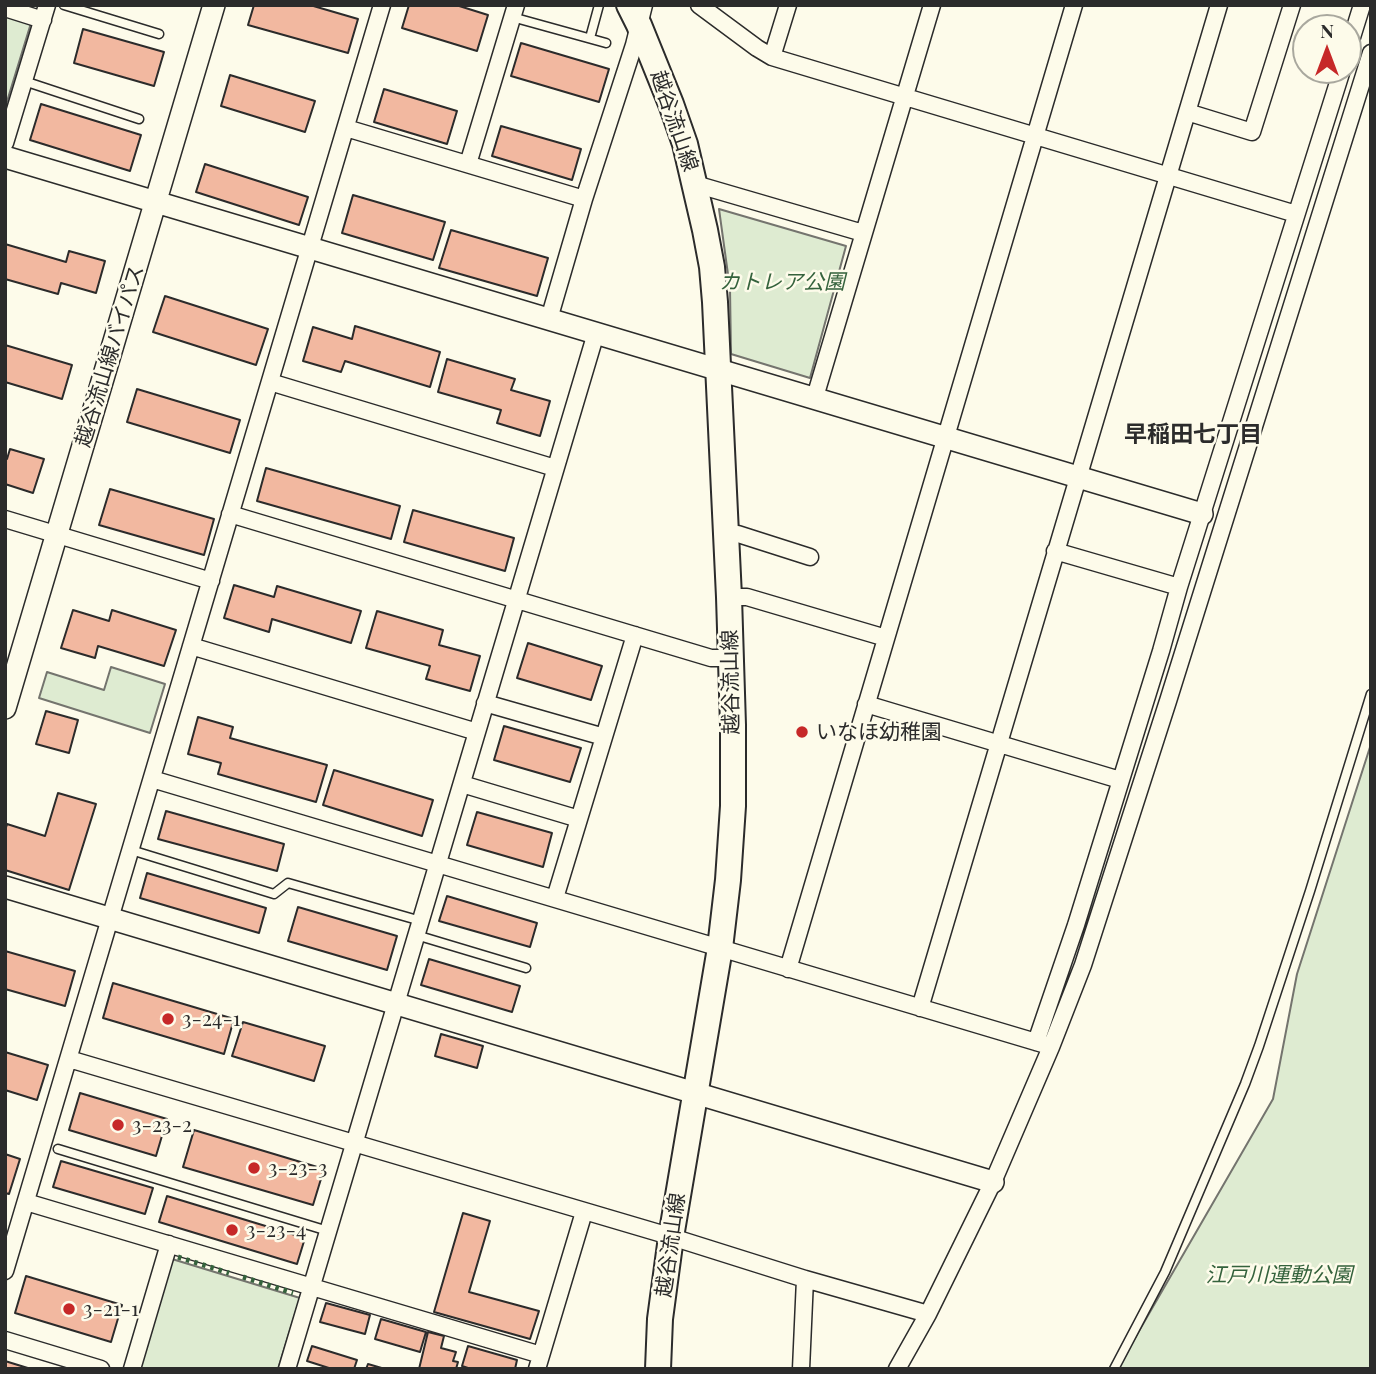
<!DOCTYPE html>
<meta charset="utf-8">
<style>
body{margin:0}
#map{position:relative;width:1376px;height:1374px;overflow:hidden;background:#fdfbea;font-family:"Playfair Display",serif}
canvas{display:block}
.frame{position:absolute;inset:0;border:7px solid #2b2b2b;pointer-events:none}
.north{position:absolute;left:1292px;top:14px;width:70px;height:70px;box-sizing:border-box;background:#fdfbea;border:2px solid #a9a89e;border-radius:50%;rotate:0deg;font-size:19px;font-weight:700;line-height:28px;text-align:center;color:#2b2b2b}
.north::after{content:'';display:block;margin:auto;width:24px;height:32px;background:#c62828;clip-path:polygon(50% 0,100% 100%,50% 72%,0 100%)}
</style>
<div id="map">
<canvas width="1376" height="1374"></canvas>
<div class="frame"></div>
<div class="north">N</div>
</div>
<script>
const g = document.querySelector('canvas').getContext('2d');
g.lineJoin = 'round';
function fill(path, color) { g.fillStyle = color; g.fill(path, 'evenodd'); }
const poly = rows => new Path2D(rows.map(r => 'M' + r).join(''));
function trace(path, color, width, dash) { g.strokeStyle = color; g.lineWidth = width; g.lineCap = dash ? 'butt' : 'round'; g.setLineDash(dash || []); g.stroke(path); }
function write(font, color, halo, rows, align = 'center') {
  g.font = font + ' "Playfair Display","Noto Sans JP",serif'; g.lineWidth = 5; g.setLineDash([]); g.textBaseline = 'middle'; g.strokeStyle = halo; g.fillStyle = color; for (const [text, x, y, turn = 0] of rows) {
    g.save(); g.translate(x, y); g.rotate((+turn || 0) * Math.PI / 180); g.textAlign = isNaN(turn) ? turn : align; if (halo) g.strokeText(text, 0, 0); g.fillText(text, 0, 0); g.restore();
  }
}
const green = poly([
 [5,16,31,23,5,108,5,16],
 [719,209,846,246,810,378,731,354,730,289,719,209],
 [111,667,165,684,150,733,39,698,47,672,104,690,111,667],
 [1371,744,1371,1369,1117,1369,1273,1099,1297,974,1371,744],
 [172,1259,300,1298,278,1369,138,1369,172,1259]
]);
fill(green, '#deebd1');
trace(green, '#74746e', 2);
const building = poly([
 [254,5,310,5,358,19,348,53,248,25,254,5],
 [409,5,456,5,488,15,477,51,402,28,409,5],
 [83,29,164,52,154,86,74,63,83,29],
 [521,43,609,69,599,102,511,76,521,43],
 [230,75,315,101,305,132,221,106,230,75],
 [384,89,457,111,447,144,374,122,384,89],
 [41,104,141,135,130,171,30,140,41,104],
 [501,126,581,149,572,180,492,156,501,126],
 [205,164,308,197,299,225,196,192,205,164],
 [353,195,445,222,433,260,342,233,353,195],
 [451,230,548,258,537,296,439,268,451,230],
 [5,244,66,262,69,251,105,261,96,293,61,283,58,294,5,279,5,244],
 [165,296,268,329,256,365,153,332,165,296],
 [355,326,440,352,430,387,345,361,341,372,303,361,313,327,352,339,355,326],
 [5,345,72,365,62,399,5,382,5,345],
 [447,359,515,379,511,390,550,401,540,436,497,423,501,410,438,392,447,359],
 [137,389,240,420,230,453,127,422,137,389],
 [10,449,44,459,33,493,5,484,5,459,7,459,10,449],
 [266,468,400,506,391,539,257,501,266,468],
 [110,489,214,519,204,555,99,525,110,489],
 [413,510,514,538,505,571,404,542,413,510],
 [234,585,274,597,277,586,361,611,351,643,272,619,269,632,224,618,234,585],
 [73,610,109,621,112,610,176,630,164,666,98,646,95,658,61,648,73,610],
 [377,611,443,630,439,645,480,656,470,691,426,679,430,666,366,648,377,611],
 [528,643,602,666,591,700,517,678,528,643],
 [46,711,78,720,69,753,36,744,46,711],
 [198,717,233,727,230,738,327,765,316,802,218,774,221,763,188,754,198,717],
 [504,726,581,748,570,782,494,760,504,726],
 [334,770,433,800,422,836,323,805,334,770],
 [58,793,96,804,69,890,5,870,5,831,7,824,45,836,58,793],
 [166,811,284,844,277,871,158,839,166,811],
 [477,812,552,833,543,867,467,845,477,812],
 [147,873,266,908,259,933,140,898,147,873],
 [447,896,537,923,530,947,439,921,447,896],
 [298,907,397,936,387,970,288,941,298,907],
 [5,951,75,971,65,1006,5,989,5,951],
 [429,959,520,986,512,1012,421,985,429,959],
 [113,983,234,1019,224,1054,103,1018,113,983],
 [243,1022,325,1046,314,1081,232,1056,243,1022],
 [441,1034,483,1046,477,1068,435,1056,441,1034],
 [5,1052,48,1065,37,1100,5,1090,5,1052],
 [80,1093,167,1119,156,1156,69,1130,80,1093],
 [194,1130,324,1169,313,1205,183,1167,194,1130],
 [5,1154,20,1159,9,1194,5,1193,5,1154],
 [61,1161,153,1188,145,1214,53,1187,61,1161],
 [167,1196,305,1238,297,1264,159,1222,167,1196],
 [463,1213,490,1221,469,1292,539,1311,530,1339,434,1312,463,1213],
 [26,1276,122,1305,111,1342,15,1313,26,1276],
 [326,1303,370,1315,365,1334,320,1322,326,1303],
 [381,1319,426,1332,420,1352,375,1339,381,1319],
 [428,1332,444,1336,441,1348,456,1352,453,1361,458,1362,456,1369,419,1369,428,1332],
 [312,1346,357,1360,354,1369,332,1369,307,1361,312,1346],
 [468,1346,517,1360,515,1369,471,1369,462,1366,468,1346],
 [5,1361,31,1369,5,1369,5,1361],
 [368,1364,385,1369,366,1369,368,1364]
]);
fill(building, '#f2b8a0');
trace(building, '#2b2b2b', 2);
const lane = poly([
 [64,5,159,34],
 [512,17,606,43],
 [590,38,599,5],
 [24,81,139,119],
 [131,850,274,894,288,883,421,921],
 [416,935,526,968],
 [58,1149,328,1231],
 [1114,1369,1165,1272,1245,1084,1259,1046,1310,891,1371,694]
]);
const street = poly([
 [699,5,757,48,772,57,1296,214],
 [5,8,43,20],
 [1348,50,1362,5],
 [772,57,788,5],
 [1187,112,1252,132,1292,5],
 [346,128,584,199],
 [5,143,47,5],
 [468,164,516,5],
 [695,184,863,233],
 [549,319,584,199,634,45,644,5],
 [270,382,555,468],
 [815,397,932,5],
 [230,514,711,658,731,658],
 [5,519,211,581],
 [726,535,738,534,810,557],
 [1055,551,1179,587],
 [729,597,747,597,886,638],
 [191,646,477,732],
 [485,703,604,737],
 [866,704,1120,780],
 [152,779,1046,1045],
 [462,784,579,819],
 [555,898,635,635],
 [788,969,1074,5],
 [920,1008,1219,5],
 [1036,1042,1076,925,1161,651,1179,587,1342,70],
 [69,1059,659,1233,805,1279,801,1369],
 [26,1202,541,1355],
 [5,1271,382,5],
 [805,1279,928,1314],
 [5,1340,101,1369],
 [132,1369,169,1244],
 [287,1369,596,333],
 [537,1369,584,1212],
 [897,1369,928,1314,993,1182,1051,1047,1083,965,1168,701,1371,53]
]);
const secondary = poly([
 [5,157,1202,514],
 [5,708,214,5],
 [5,887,993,1182]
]);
const primary = poly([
 [629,5,639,25,671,104,685,144,705,230,712,267,715,302,729,597,733,725,733,806,728,880,720,948,671,1237,660,1319,658,1369]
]);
trace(lane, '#2b2b2b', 11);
trace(street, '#2b2b2b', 19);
trace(secondary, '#2b2b2b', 24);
trace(primary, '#2b2b2b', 28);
trace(lane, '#fdfbea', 8);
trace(street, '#fdfbea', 16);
trace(secondary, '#fdfbea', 21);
trace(primary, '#fdfbea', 24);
trace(poly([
 [178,1257,229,1273],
 [243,1277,293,1293]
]), '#34623c', 5, [3.5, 5]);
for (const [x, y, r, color] of [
 [802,732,7,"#c62828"],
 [168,1019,7,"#c62828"],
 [118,1125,7,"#c62828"],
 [254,1168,7,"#c62828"],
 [232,1230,7,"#c62828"],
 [69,1309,7,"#c62828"]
]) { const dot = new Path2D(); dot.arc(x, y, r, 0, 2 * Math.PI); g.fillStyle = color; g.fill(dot); trace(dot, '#fdfbea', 2.5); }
write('21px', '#2b2b2b', '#fdfbea', [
 ["越谷流山線",674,121,71],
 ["越谷流山線バイパス",110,356,-73],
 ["越谷流山線",731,682,-91],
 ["越谷流山線",671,1245,-82]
]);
write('italic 21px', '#34623c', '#fdfbea', [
 ["カトレア公園",782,282],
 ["江戸川運動公園",1279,1275]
]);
write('21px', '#2b2b2b', '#fdfbea', [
 ["いなほ幼稚園",816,732],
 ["3-24-1",182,1019],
 ["3-23-2",132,1125],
 ["3-23-3",268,1168],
 ["3-23-4",246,1230],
 ["3-21-1",83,1309]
], 'left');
write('bold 23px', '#2b2b2b', '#fdfbea', [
 ["早稲田七丁目",1193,435]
]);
</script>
